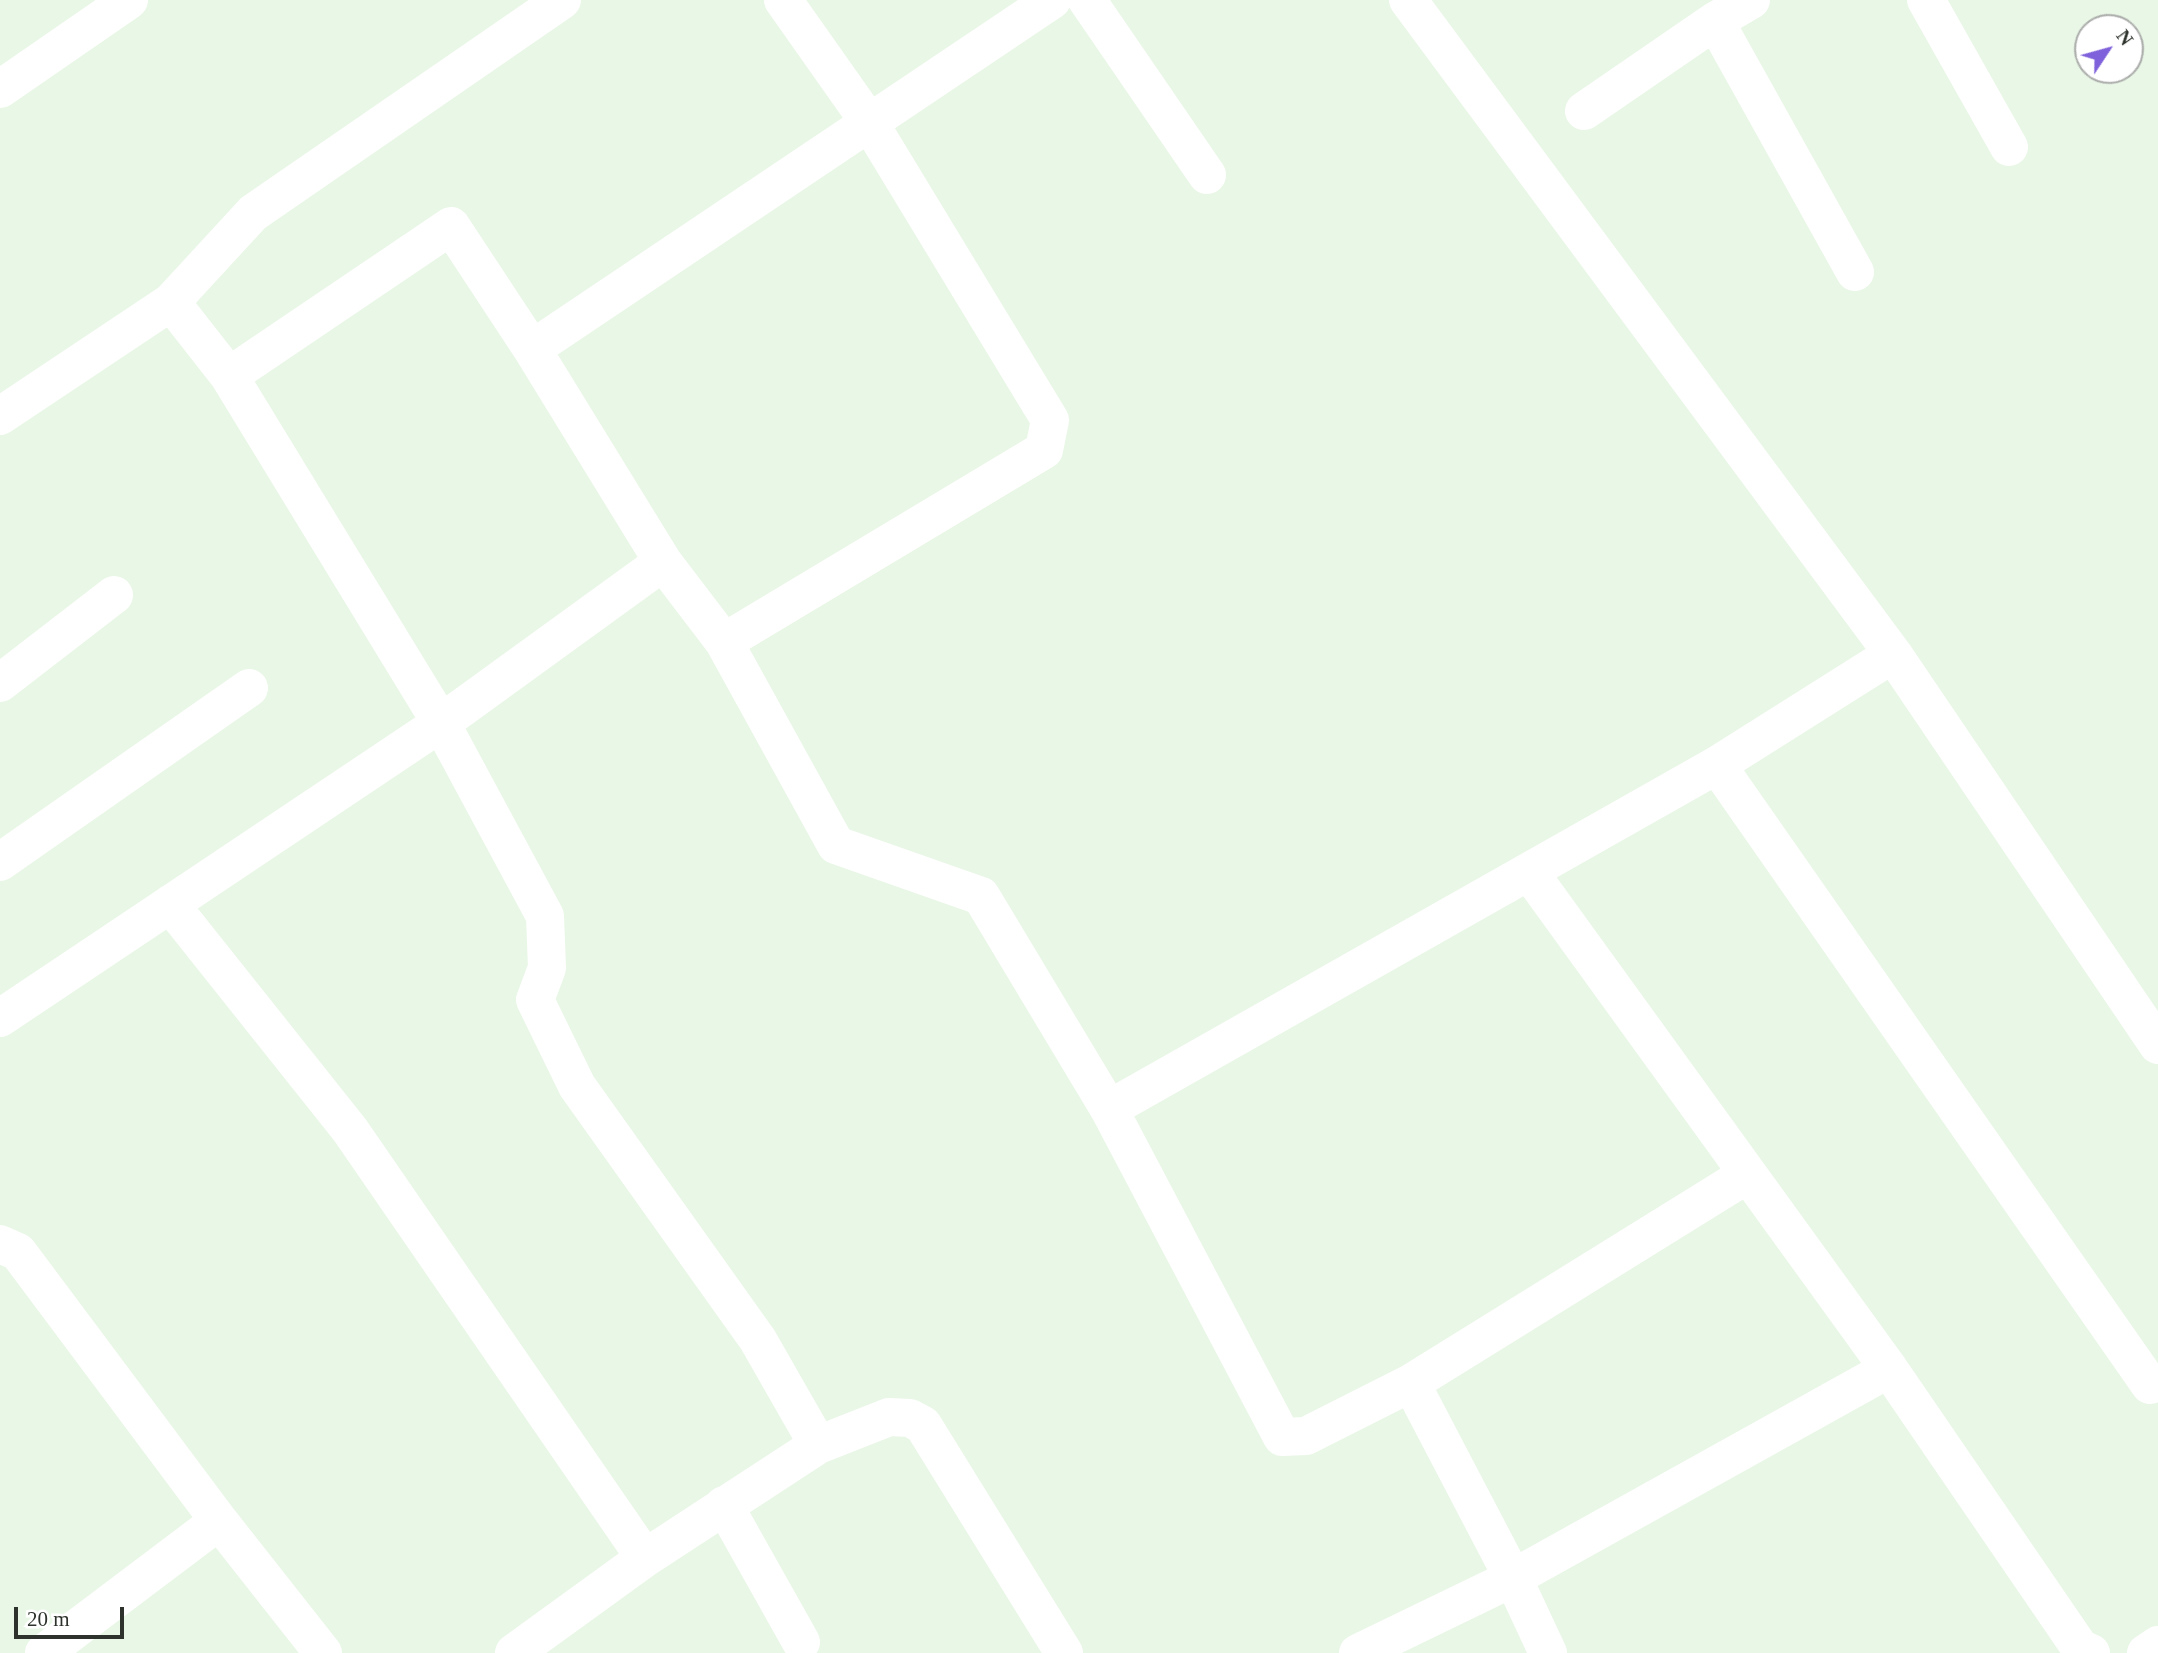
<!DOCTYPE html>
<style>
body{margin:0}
#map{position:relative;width:2158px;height:1653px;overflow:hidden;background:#e9f7e6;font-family:Georgia,serif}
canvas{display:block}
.north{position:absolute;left:2074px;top:14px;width:70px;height:70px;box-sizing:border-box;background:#fff;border:2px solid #abadab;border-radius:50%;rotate:54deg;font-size:19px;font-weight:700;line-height:28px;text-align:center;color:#2d332c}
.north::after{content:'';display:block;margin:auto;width:24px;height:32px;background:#7f61db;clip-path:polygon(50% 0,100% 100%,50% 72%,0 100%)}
.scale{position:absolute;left:14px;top:1607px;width:110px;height:32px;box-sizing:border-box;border:4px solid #2d332c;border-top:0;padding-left:9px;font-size:21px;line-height:24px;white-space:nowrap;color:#2d332c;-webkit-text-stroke:5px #fff;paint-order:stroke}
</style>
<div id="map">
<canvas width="2158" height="1653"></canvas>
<div class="north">N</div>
<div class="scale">20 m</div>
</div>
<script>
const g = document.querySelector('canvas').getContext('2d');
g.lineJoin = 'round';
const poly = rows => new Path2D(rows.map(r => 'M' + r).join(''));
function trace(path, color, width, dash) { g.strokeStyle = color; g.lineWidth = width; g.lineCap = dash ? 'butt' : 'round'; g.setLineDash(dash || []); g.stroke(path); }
trace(poly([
 [1087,0,1207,175],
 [1408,0,1893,654,2158,1045],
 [1751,0,1715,21,1855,272],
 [1926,0,2009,147],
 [0,89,129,0],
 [1584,111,1715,21],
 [171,302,229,376,441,723,545,916,547,968,535,1000,577,1086,758,1340,818,1445],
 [532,349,1052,0],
 [229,376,451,226,532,349,663,562,724,642,836,845,981,896,1109,1109,1282,1437,1306,1436,1411,1383,1748,1174],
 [0,416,171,302,253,213,562,0],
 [724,642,1044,450,1050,420,869,122,783,0],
 [0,683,114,595],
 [1717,765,2150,1385],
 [0,862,249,688],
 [1530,873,1889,1369,2080,1648,2091,1653],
 [170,904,350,1130,645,1558],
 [0,1018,441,723,663,562],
 [1109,1109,1717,765,1893,654],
 [0,1244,18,1252,219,1521,323,1653],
 [1411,1383,1513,1578,1548,1653],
 [724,1505,801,1642],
 [44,1653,219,1521],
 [514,1653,645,1558,818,1445,889,1417,910,1418,923,1425,1064,1653],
 [1358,1653,1513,1578,1889,1369],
 [2146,1653,2158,1645]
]), '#fff', 38);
</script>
